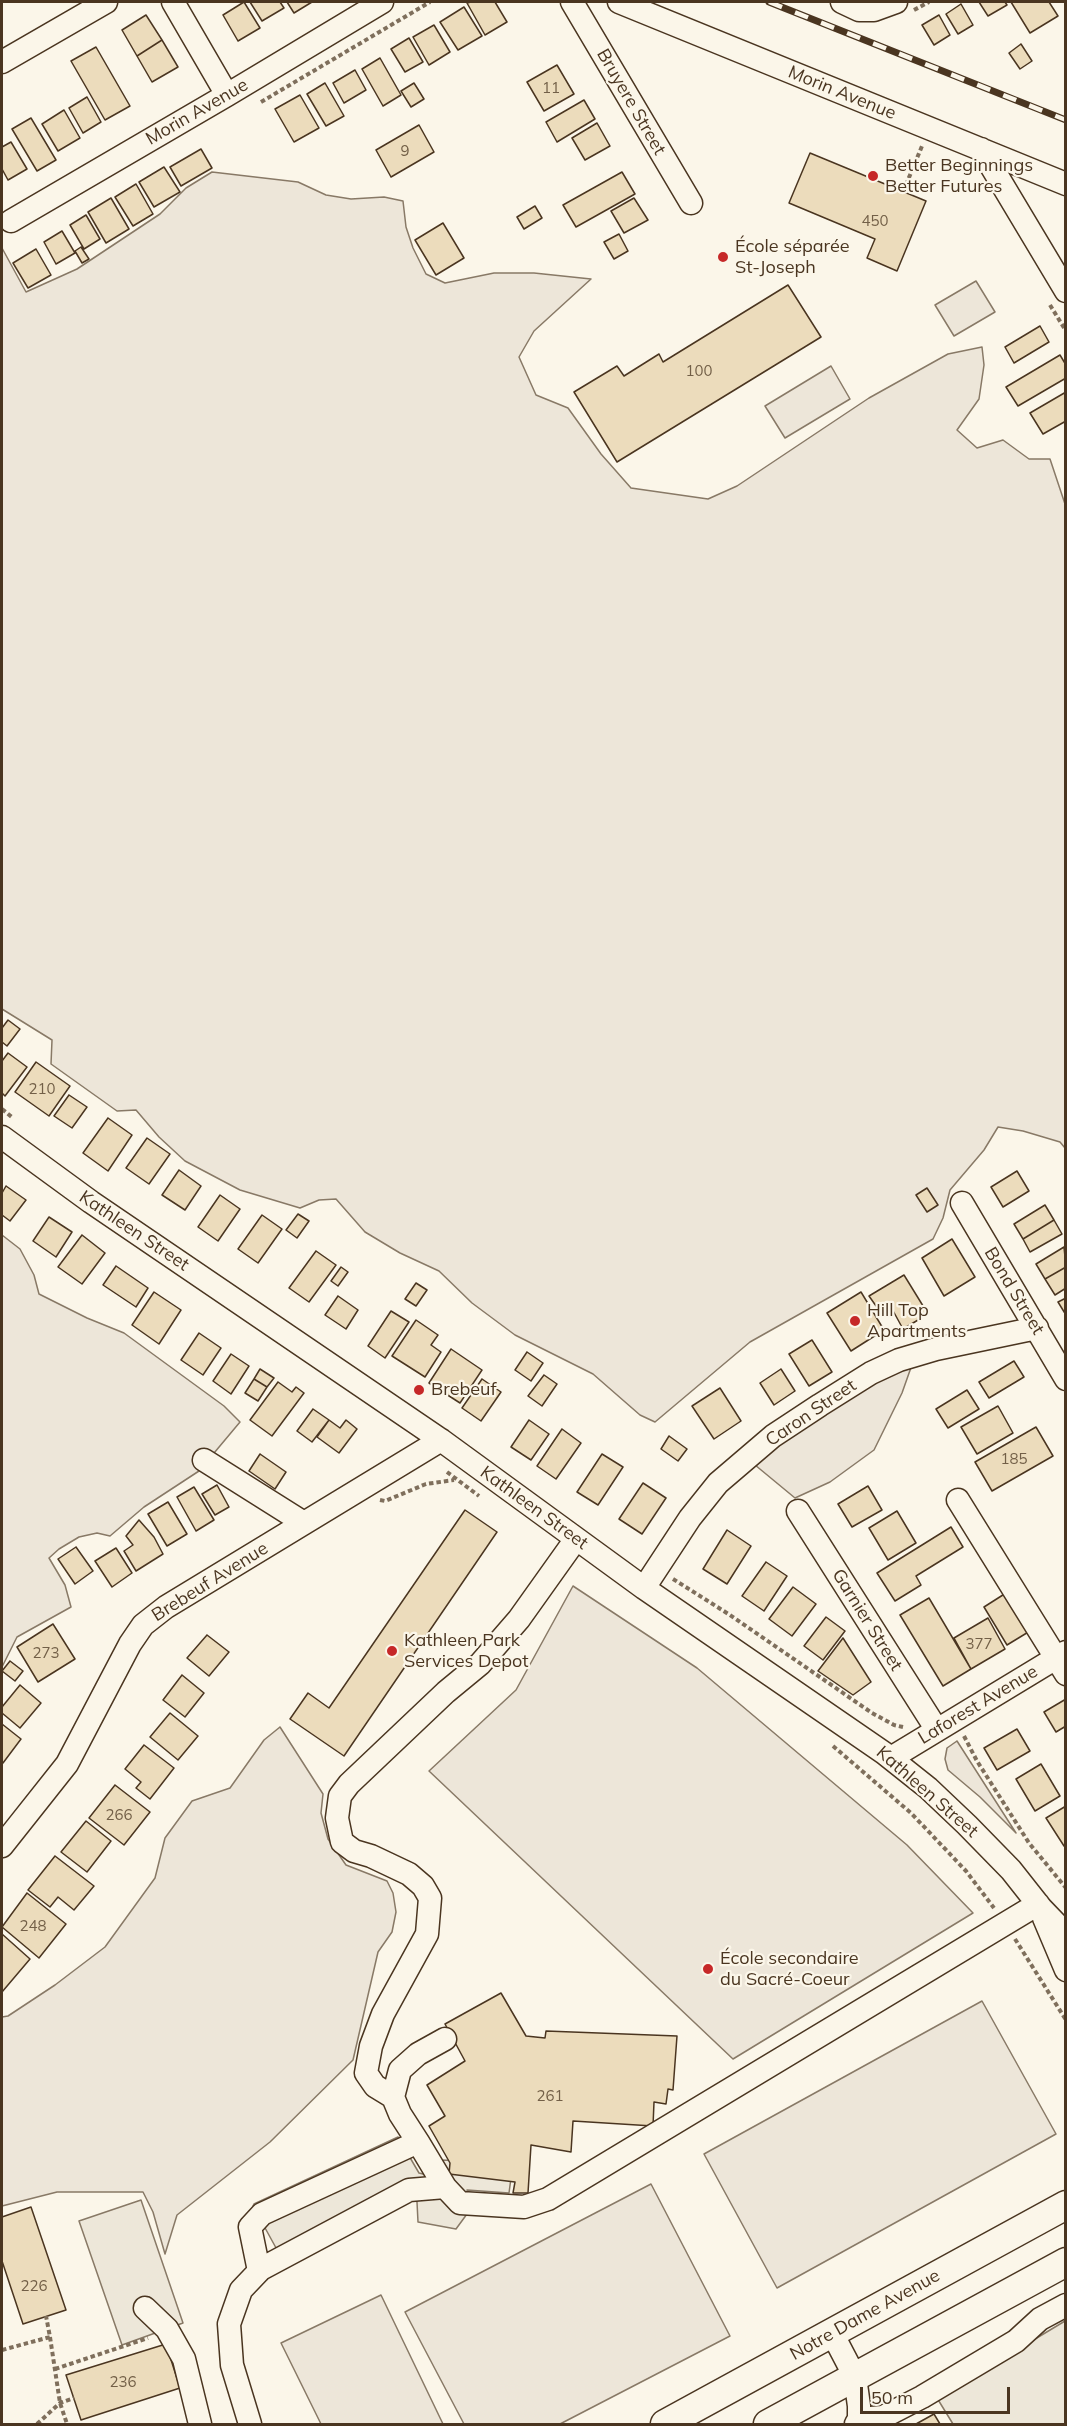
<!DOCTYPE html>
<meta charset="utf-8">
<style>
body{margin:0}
#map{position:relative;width:1067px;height:2426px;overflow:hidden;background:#fbf6e9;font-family:Mulish,sans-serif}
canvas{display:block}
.frame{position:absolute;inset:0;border:3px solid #4a3520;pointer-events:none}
.scale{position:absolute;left:860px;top:2387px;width:150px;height:27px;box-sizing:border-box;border:3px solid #4a3520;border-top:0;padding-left:8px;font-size:18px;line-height:21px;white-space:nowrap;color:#4a3520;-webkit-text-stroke:4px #fbf6e9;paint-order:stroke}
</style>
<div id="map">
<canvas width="1067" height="2426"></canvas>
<div class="frame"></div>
<div class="scale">50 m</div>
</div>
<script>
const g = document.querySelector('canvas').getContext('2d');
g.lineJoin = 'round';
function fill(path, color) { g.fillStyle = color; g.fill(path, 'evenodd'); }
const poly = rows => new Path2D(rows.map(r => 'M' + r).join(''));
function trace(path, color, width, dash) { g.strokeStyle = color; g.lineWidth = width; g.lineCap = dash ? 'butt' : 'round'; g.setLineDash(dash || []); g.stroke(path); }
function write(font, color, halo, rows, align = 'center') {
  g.font = font + ' Mulish,sans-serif'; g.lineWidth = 4.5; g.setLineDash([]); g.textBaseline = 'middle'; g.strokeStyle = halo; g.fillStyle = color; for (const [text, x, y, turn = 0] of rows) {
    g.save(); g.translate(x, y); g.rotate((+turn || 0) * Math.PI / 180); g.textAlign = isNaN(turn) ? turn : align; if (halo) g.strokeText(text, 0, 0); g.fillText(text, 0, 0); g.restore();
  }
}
const green = poly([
 [212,172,298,182,326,195,351,199,384,197,403,201,406,227,413,248,426,274,445,283,494,273,534,273,591,279,534,331,519,357,536,395,568,408,601,454,631,488,708,499,737,486,869,398,948,354,982,347,984,365,979,399,957,430,977,448,1003,440,1029,459,1050,459,1065,504,1065,1148,1060,1142,1023,1131,998,1127,984,1150,950,1190,943,1218,933,1239,750,1342,655,1422,640,1415,593,1374,515,1335,472,1303,439,1271,400,1253,365,1232,336,1199,319,1200,300,1208,240,1190,185,1161,159,1137,136,1110,117,1111,51,1064,52,1040,2,1009,2,248,26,292,77,269,160,214,186,188,212,172],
 [976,281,995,312,954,336,935,305,976,281],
 [831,366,850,399,785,438,765,406,831,366],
 [2,1235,20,1249,34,1275,39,1294,87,1318,124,1333,224,1406,240,1422,199,1471,144,1507,110,1536,97,1533,79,1537,59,1549,49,1558,65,1585,71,1607,17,1637,2,1667,2,1235],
 [914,1359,902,1393,874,1450,830,1482,795,1498,749,1460,914,1359],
 [573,1586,697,1668,907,1845,973,1913,733,2059,429,1771,516,1690,573,1586],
 [280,1727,323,1794,321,1813,328,1839,346,1865,387,1881,393,1893,396,1912,392,1932,378,1952,353,2060,270,2142,177,2215,165,2254,153,2212,143,2192,57,2192,2,2206,2,2017,8,2016,55,1985,105,1947,155,1878,165,1838,192,1801,230,1788,264,1740,280,1727],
 [957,1741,1016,1833,980,1797,948,1770,945,1759,947,1748,957,1741],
 [982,2001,1056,2134,777,2288,704,2154,982,2001],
 [651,2184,730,2336,560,2424,464,2424,405,2312,651,2184],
 [381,2295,443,2424,321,2424,281,2343,381,2295]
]);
fill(green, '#ede6d9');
trace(green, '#887966', 1.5);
const parking = poly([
 [398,2137,419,2173,439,2178,441,2160,513,2163,509,2193,467,2190,475,2203,456,2229,418,2222,417,2202,408,2188,281,2257,253,2206,254,2204,398,2137],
 [141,2200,183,2323,122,2345,79,2221,141,2200],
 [1065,2321,1065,2424,953,2424,937,2398,1065,2321]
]);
fill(parking, '#ede7d9');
trace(parking, '#887966', 1.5);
const building = poly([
 [244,2,260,28,238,41,223,15,244,2],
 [250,2,280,2,284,8,262,21,250,2],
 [287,2,312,2,294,13,287,2],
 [471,2,495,2,507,22,485,35,467,3,471,2],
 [979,2,1005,2,1007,5,988,16,979,2],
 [1011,2,1049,2,1058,16,1030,33,1011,2],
 [961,4,973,25,958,34,946,14,961,4],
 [464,7,482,36,458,50,440,22,464,7],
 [146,15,162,40,137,56,122,30,146,15],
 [939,15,950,35,934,45,922,25,939,15],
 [434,25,450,52,429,65,413,37,434,25],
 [409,38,423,62,405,72,391,49,409,38],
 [162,40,178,67,152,82,137,56,162,40],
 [1021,44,1032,61,1020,69,1009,53,1021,44],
 [96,47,130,106,105,120,71,61,96,47],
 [380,58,401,95,383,106,362,69,380,58],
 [557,65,574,94,544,111,527,82,557,65],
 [355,70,366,90,344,103,333,83,355,70],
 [325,83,344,116,326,126,307,94,325,83],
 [414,83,424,99,411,107,401,91,414,83],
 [300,95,319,128,294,142,275,109,300,95],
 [87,97,101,122,83,133,69,108,87,97],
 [584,100,595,119,557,142,546,122,584,100],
 [64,110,80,138,58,151,42,124,64,110],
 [31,118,56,160,37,171,12,129,31,118],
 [597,123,610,146,585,160,572,138,597,123],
 [419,125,434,152,391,177,376,150,419,125],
 [11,142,27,169,8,180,2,169,2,147,11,142],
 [201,149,212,168,181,186,170,167,201,149],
 [810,153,926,201,897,271,867,258,875,239,789,203,810,153],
 [164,167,180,192,154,207,139,182,164,167],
 [622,172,635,194,576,227,563,205,622,172],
 [136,184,153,214,133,226,115,197,136,184],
 [111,198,129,229,106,243,88,212,111,198],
 [634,198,648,220,624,233,611,211,634,198],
 [535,206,542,218,524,229,517,217,535,206],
 [86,215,100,239,84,249,70,225,86,215],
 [443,223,464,258,436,275,415,240,443,223],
 [62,231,75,253,56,264,44,242,62,231],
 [619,234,628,251,614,259,604,242,619,234],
 [81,247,89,259,82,263,75,251,81,247],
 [36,249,51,275,28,288,13,263,36,249],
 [788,285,821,337,617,462,574,392,617,366,624,376,659,354,663,362,788,285],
 [1040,326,1049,342,1014,363,1005,347,1040,326],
 [1060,355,1066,365,1066,378,1018,406,1006,387,1060,355],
 [1066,392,1066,421,1043,434,1030,413,1066,392],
 [8,1020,20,1029,7,1046,2,1042,2,1028,8,1020],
 [8,1053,27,1067,5,1096,2,1093,2,1061,8,1053],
 [36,1062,70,1086,49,1116,15,1092,36,1062],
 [69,1095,87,1107,72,1128,54,1116,69,1095],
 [108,1118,132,1135,108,1171,83,1153,108,1118],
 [147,1138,170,1154,149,1184,126,1168,147,1138],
 [179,1170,201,1186,185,1210,162,1195,179,1170],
 [1017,1171,1029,1191,1003,1207,991,1187,1017,1171],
 [6,1186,26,1200,10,1221,2,1215,2,1193,6,1186],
 [927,1188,938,1205,927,1212,916,1195,927,1188],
 [220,1195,240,1209,218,1241,198,1227,220,1195],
 [1045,1205,1054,1220,1023,1239,1014,1224,1045,1205],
 [298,1214,309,1221,297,1238,286,1230,298,1214],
 [262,1215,282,1229,258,1263,238,1249,262,1215],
 [49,1217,72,1232,56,1257,33,1241,49,1217],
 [1054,1220,1062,1234,1030,1252,1023,1239,1054,1220],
 [82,1235,105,1253,82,1284,58,1267,82,1235],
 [952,1239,975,1277,944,1296,922,1258,952,1239],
 [1064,1247,1066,1267,1045,1279,1036,1264,1064,1247],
 [316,1251,336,1265,309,1302,289,1288,316,1251],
 [116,1266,148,1288,136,1307,103,1285,116,1266],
 [341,1267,348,1272,338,1286,331,1281,341,1267],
 [1066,1267,1066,1288,1055,1295,1045,1279,1066,1267],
 [904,1275,928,1314,903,1329,891,1307,881,1313,869,1296,904,1275],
 [416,1283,427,1290,416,1306,405,1299,416,1283],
 [154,1292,181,1310,159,1344,132,1325,154,1292],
 [861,1292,884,1330,851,1351,827,1313,861,1292],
 [338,1296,358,1310,346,1329,325,1315,338,1296],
 [1066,1298,1066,1315,1058,1302,1066,1298],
 [391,1311,409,1322,385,1358,368,1346,391,1311],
 [416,1320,438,1335,431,1345,441,1352,425,1377,392,1356,416,1320],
 [199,1333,221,1348,203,1375,181,1360,199,1333],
 [812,1340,832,1372,809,1386,789,1354,812,1340],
 [451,1349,482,1370,460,1403,429,1383,451,1349],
 [527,1352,543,1363,531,1381,515,1370,527,1352],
 [231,1354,249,1366,231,1394,213,1381,231,1354],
 [1014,1361,1024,1377,989,1398,979,1382,1014,1361],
 [260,1369,274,1378,267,1387,254,1379,260,1369],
 [781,1369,795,1391,774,1405,760,1383,781,1369],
 [544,1375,557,1384,542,1406,528,1396,544,1375],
 [254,1379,267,1387,258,1401,245,1393,254,1379],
 [482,1379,501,1392,481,1421,462,1408,482,1379],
 [278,1382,292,1392,296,1387,304,1393,272,1436,250,1420,278,1382],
 [720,1388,741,1421,714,1439,692,1406,720,1388],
 [967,1390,979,1409,948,1428,936,1409,967,1390],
 [998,1406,1013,1433,977,1454,961,1427,998,1406],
 [313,1409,329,1420,312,1442,297,1431,313,1409],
 [329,1420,340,1428,346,1420,357,1429,339,1453,317,1437,329,1420],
 [529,1420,549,1434,531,1460,511,1447,529,1420],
 [1036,1427,1053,1456,992,1491,975,1462,1036,1427],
 [562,1429,581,1443,556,1479,537,1466,562,1429],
 [669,1436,687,1449,678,1461,661,1449,669,1436],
 [260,1454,286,1472,275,1489,249,1471,260,1454],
 [602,1454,623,1467,598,1505,577,1492,602,1454],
 [643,1483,666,1498,642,1534,619,1519,643,1483],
 [217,1485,229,1507,215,1515,202,1494,217,1485],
 [868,1486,882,1510,852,1527,838,1504,868,1486],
 [194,1487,214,1520,196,1531,177,1497,194,1487],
 [168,1502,187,1534,167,1546,148,1514,168,1502],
 [465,1510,497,1532,344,1756,290,1719,308,1693,329,1708,465,1510],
 [897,1511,916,1543,888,1560,869,1528,897,1511],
 [139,1520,154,1537,163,1554,136,1571,124,1551,133,1545,126,1536,139,1520],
 [951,1527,963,1547,916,1576,921,1585,895,1601,877,1573,951,1527],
 [727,1530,751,1546,727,1584,703,1569,727,1530],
 [76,1547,93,1571,75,1584,58,1559,76,1547],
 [116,1548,132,1573,112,1587,95,1561,116,1548],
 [766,1562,787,1576,764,1611,742,1596,766,1562],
 [793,1587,816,1604,792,1636,769,1619,793,1587],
 [1006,1593,1030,1631,1007,1645,984,1607,1006,1593],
 [929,1598,971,1669,943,1686,900,1615,929,1598],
 [826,1617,845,1631,823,1660,804,1646,826,1617],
 [988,1618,1005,1649,971,1669,954,1638,988,1618],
 [53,1624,75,1659,38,1682,17,1647,53,1624],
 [207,1635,229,1652,209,1676,187,1658,207,1635],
 [843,1638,871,1682,853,1695,818,1671,843,1638],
 [10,1661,23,1671,15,1681,2,1671,10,1661],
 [182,1675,204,1693,185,1717,163,1700,182,1675],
 [20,1685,41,1703,20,1728,2,1713,2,1707,20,1685],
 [1066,1699,1066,1726,1056,1732,1044,1712,1066,1699],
 [170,1713,198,1736,178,1760,150,1737,170,1713],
 [2,1724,21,1739,3,1763,2,1761,2,1724],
 [1017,1729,1030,1751,997,1770,984,1748,1017,1729],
 [144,1745,174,1768,150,1799,136,1788,141,1782,125,1769,144,1745],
 [1041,1764,1060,1796,1035,1811,1016,1779,1041,1764],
 [115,1785,150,1812,124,1845,89,1818,115,1785],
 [1066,1806,1066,1845,1064,1846,1046,1818,1066,1806],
 [86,1821,111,1841,87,1872,61,1852,86,1821],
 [55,1856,94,1886,74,1910,58,1897,50,1907,28,1890,55,1856],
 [27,1893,66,1924,39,1958,2,1927,27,1893],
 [2,1934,30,1959,2,1992,2,1934],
 [501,1993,526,2036,545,2038,546,2031,677,2036,673,2090,668,2089,666,2104,654,2102,653,2126,573,2121,571,2152,531,2145,528,2193,513,2193,515,2182,449,2174,450,2163,429,2126,445,2116,427,2085,465,2061,445,2024,501,1993],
 [31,2207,66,2310,23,2324,2,2261,2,2217,31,2207],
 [166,2344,180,2388,81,2420,66,2375,166,2344],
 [934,2414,940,2424,916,2424,934,2414]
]);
fill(building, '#ecdcbc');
trace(building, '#4a3520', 1.5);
const minor = poly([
 [173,2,227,95],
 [572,2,691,203],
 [619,2,1066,184],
 [842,2,859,10,874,10,896,2],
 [2,62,106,2],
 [981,149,1066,291],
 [11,221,227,95,382,2],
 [2,1137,91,1202,441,1440,644,1588,884,1753,928,1788,967,1825,1011,1870,1041,1908,1066,1934],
 [962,1203,1066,1379],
 [204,1460,304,1523],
 [958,1500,1066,1674],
 [798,1511,937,1730],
 [644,1588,690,1518,718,1483,773,1436,820,1405,871,1373,899,1360,936,1349,1037,1328],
 [891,1758,1066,1652],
 [2,1846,67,1764,130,1644,143,1625,166,1607,441,1440],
 [1044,1918,1066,1970],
 [393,2097,375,2086,366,2073,371,2046,383,2014,427,1934,430,1898,423,1886,409,1874,371,1856,354,1851,342,1842,337,1818,340,1796,349,1784,446,1692,480,1664,519,1619,576,1539],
 [418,2142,400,2114,393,2097,400,2070,418,2054,445,2039],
 [259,2271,250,2227,262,2214,418,2142,445,2187,460,2203,524,2207,548,2199,1038,1904],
 [145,2308,167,2329,184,2359,200,2424],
 [832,2333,855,2377,859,2406,859,2419,856,2424],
 [859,2419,883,2417,922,2397,1016,2341,1040,2319,1066,2305],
 [250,2424,232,2365,229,2324,241,2290,261,2269,409,2190,445,2187]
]);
const major = poly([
 [665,2424,1066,2205],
 [768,2424,1066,2262]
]);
trace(minor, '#4a3520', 25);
trace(major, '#4a3520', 31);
trace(poly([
 [914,10,929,2],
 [261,102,430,2],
 [903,192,922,146],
 [1050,305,1066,331],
 [2,1109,13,1118],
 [447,1472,479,1496],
 [380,1500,385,1501,426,1484,454,1480],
 [673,1579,730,1615,872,1713,894,1725,903,1727],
 [964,1736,977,1761,1029,1843,1066,1888],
 [833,1746,911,1813,966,1871,994,1908],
 [1015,1939,1066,2020],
 [50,2337,60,2403,67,2424],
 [2,2350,50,2337,46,2316],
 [55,2369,148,2338],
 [37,2424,60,2403,74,2398]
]), '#7f6f5c', 4, [4.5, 3]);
trace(minor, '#fbf6e9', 22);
trace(major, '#fbf6e9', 28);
const rail = poly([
 [769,2,1066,120]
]);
trace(rail, '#4a3520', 7);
trace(rail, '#fbf6e9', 4.5, [14]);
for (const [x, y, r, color] of [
 [873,176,6,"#c62828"],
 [723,257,6,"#c62828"],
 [855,1321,6,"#c62828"],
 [419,1390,6,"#c62828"],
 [392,1651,6,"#c62828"],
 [708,1969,6,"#c62828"]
]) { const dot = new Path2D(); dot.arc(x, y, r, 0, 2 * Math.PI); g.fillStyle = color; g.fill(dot); trace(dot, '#fbf6e9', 2); }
write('15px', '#725f47', null, [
 ["11",551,88],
 ["9",405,151],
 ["450",875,221],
 ["100",699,371],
 ["210",42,1089],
 ["185",1014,1459],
 ["377",979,1644],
 ["273",46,1653],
 ["266",119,1815],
 ["248",33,1926],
 ["261",550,2096],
 ["226",34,2286],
 ["236",123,2382]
]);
write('18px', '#4a3520', '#fbf6e9', [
 ["Morin Avenue",842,93,22],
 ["Bruyere Street",631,102,60],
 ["Morin Avenue",197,112,-30],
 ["Kathleen Street",134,1231,34],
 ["Bond Street",1014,1291,59],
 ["Caron Street",811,1413,-34],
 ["Kathleen Street",534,1508,36],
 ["Brebeuf Avenue",210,1582,-32],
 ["Garnier Street",867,1620,58],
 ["Laforest Avenue",978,1705,-31],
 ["Kathleen Street",927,1792,41],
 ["Notre Dame Avenue",865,2315,-29]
]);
write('18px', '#4a3520', '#fbf6e9', [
 ["Better Beginnings",885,166],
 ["Better Futures",885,187],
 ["École séparée",735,247],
 ["St-Joseph",735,268],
 ["Hill Top",867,1311],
 ["Apartments",867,1332],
 ["Brebeuf",431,1390],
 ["Kathleen Park",404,1641],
 ["Services Depot",404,1662],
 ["École secondaire",720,1959],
 ["du Sacré-Coeur",720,1980]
], 'left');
</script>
